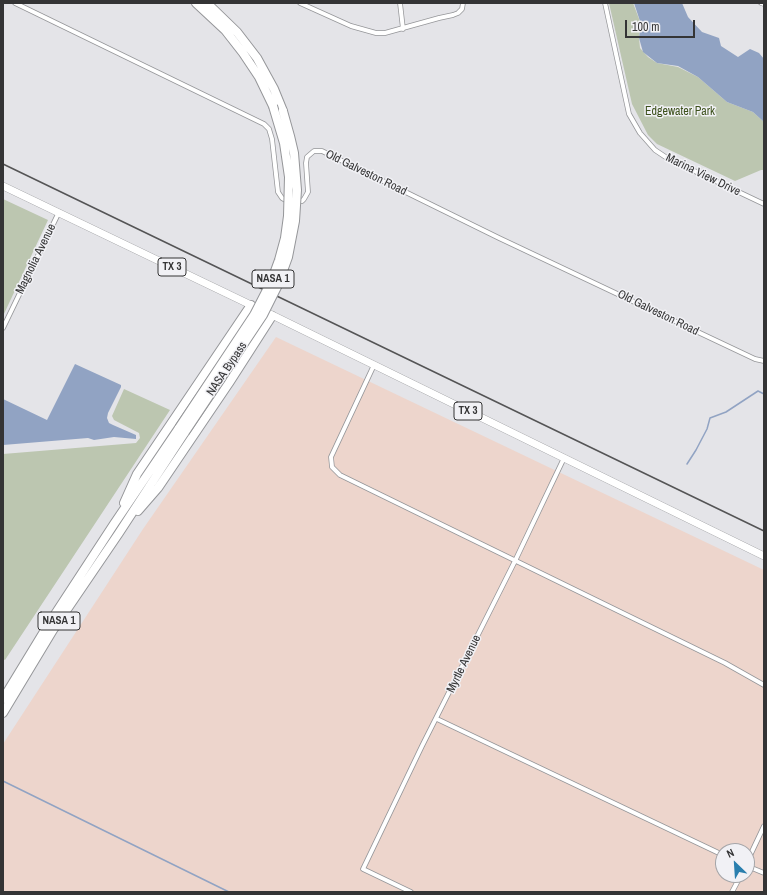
<!DOCTYPE html>
<style>
body{margin:0}
#map{position:relative;width:767px;height:895px;overflow:hidden;background:#e4e4e8;font-family:"Archivo Narrow",sans-serif}
canvas{display:block}
.frame{position:absolute;inset:0;border:4px solid #343435;pointer-events:none}
.north{position:absolute;left:715px;top:843px;width:40px;height:40px;box-sizing:border-box;background:#f1f1f5;border:1px solid #a5a5a8;border-radius:50%;rotate:335deg;font-size:11px;font-weight:700;line-height:16px;text-align:center;color:#343435}
.north::after{content:'';display:block;margin:auto;width:14px;height:18px;background:#2a7fae;clip-path:polygon(50% 0,100% 100%,50% 72%,0 100%)}
.scale{position:absolute;left:625px;top:20px;width:70px;height:18px;box-sizing:border-box;border:2px solid #343435;border-top:0;padding-left:5px;font-size:12px;line-height:14px;white-space:nowrap;color:#343435;-webkit-text-stroke:3px #f1f1f5;paint-order:stroke}
</style>
<div id="map">
<canvas width="767" height="895"></canvas>
<div class="frame"></div>
<div class="north">N</div>
<div class="scale">100 m</div>
</div>
<script>
const g = document.querySelector('canvas').getContext('2d');
g.lineJoin = 'round';
function fill(path, color) { g.fillStyle = color; g.fill(path, 'evenodd'); }
const poly = rows => new Path2D(rows.map(r => 'M' + r).join(''));
function trace(path, color, width, dash) { g.strokeStyle = color; g.lineWidth = width; g.lineCap = dash ? 'butt' : 'round'; g.setLineDash(dash || []); g.stroke(path); }
function write(font, color, halo, rows, align = 'center') {
  g.font = font + ' "Archivo Narrow",sans-serif'; g.lineWidth = 3; g.setLineDash([]); g.textBaseline = 'middle'; g.strokeStyle = halo; g.fillStyle = color; for (const [text, x, y, turn = 0] of rows) {
    g.save(); g.translate(x, y); g.rotate((+turn || 0) * Math.PI / 180); g.textAlign = isNaN(turn) ? turn : align; if (halo) g.strokeText(text, 0, 0); g.fillText(text, 0, 0); g.restore();
  }
}
fill(poly([
 [276,337,764,570,764,892,3,892,3,744,143,529],
 [723,851,747,851,747,875,723,875]
]), '#edd5cc');
fill(poly([
 [609,3,633,3,641,24,639,38,640,48,648,57,657,63,678,67,698,77,727,102,753,112,764,122,764,170,761,170,735,181,657,144,648,135,632,104],
 [3,199,48,220,3,316],
 [124,389,170,410,5,660,3,659,3,454,136,443,140,438,139,433,114,420,112,416]
]), '#bcc6b0');
fill(poly([
 [634,3,682,3,688,17,702,32,719,38,721,46,738,57,750,49,759,53,764,59,764,122,753,112,727,102,698,77,678,66,657,63,643,52,639,38,641,24],
 [75,364,121,385,121,387,108,413,107,418,109,423,113,425,136,435,136,439,114,437,94,440,88,438,3,445,3,399,47,420]
]), '#91a3c3');
trace(poly([
 [687,464,696,450,707,429,710,418,726,412,758,391,764,394],
 [3,781,229,892]
]), '#91a3c3', 1.5);
const street = poly([
 [15,3,264,124,269,129,272,139,278,192,282,198,289,202],
 [300,3,351,26,376,33,385,33,439,18,453,15,458,13,462,9,463,3],
 [400,3,403,29],
 [605,3,629,114,640,133,655,150,667,158,764,204],
 [761,3,764,4],
 [296,202,302,201,304,199,308,192,306,163,307,157,314,151,322,151,499,238,755,359,764,361],
 [3,328,59,212],
 [374,365,331,457,332,467,340,475,725,663,764,685],
 [437,719,723,855],
 [747,862,764,826],
 [747,866,764,873],
 [411,892,363,869,422,746,515,561,564,458],
 [732,892,741,875]
]);
const primary = poly([
 [3,186,255,307],
 [268,313,764,556]
]);
const highway = poly([
 [196,3,225,30,243,53,259,77,273,106],
 [207,3,237,32,257,58,274,89,283,111],
 [124,503,137,474,251,305],
 [138,511,158,488,229,383,272,316],
 [3,699,48,625,114,524,179,428],
 [3,713,53,630,119,533,185,432]
]);
trace(street, '#959699', 5.5);
trace(primary, '#959699', 8);
trace(highway, '#959699', 10);
trace(street, '#fff', 4);
trace(primary, '#fff', 7);
trace(highway, '#fff', 8);
trace(poly([
 [3,164,764,531]
]), '#545455', 1.5);
const highwayBridge = poly([
 [179,428,254,315,271,282,279,260,285,238,288,216,289,177,284,143,273,106],
 [185,432,263,315,277,287,288,257,295,221,297,190,294,153,290,136,283,111]
]);
trace(highwayBridge, '#959699', 10, []);
trace(highwayBridge, '#fff', 8);
for (const [x, y, w] of [
 [172,267,28],
 [273,279,42],
 [468,411,28],
 [59,621,42]
]) { const box = new Path2D(); box.roundRect(x - w / 2, y - 9, w, 18, 3); g.fillStyle = '#f1f1f5'; g.fill(box); trace(box, '#343435', 1); }
write('bold 11px', '#343435', null, [
 ["TX 3",172,267],
 ["NASA 1",273,279],
 ["TX 3",468,411],
 ["NASA 1",59,621]
]);
write('12px', '#3c501b', '#f1f1f5', [
 ["Edgewater Park",680,112]
]);
write('12px', '#343435', '#f1f1f5', [
 ["Old Galveston Road",366,173,26],
 ["Marina View Drive",703,175,26],
 ["Magnolia Avenue",36,259,-64],
 ["Old Galveston Road",658,313,26],
 ["NASA Bypass",227,369,-56],
 ["Myrtle Avenue",464,664,-64]
]);
</script>
